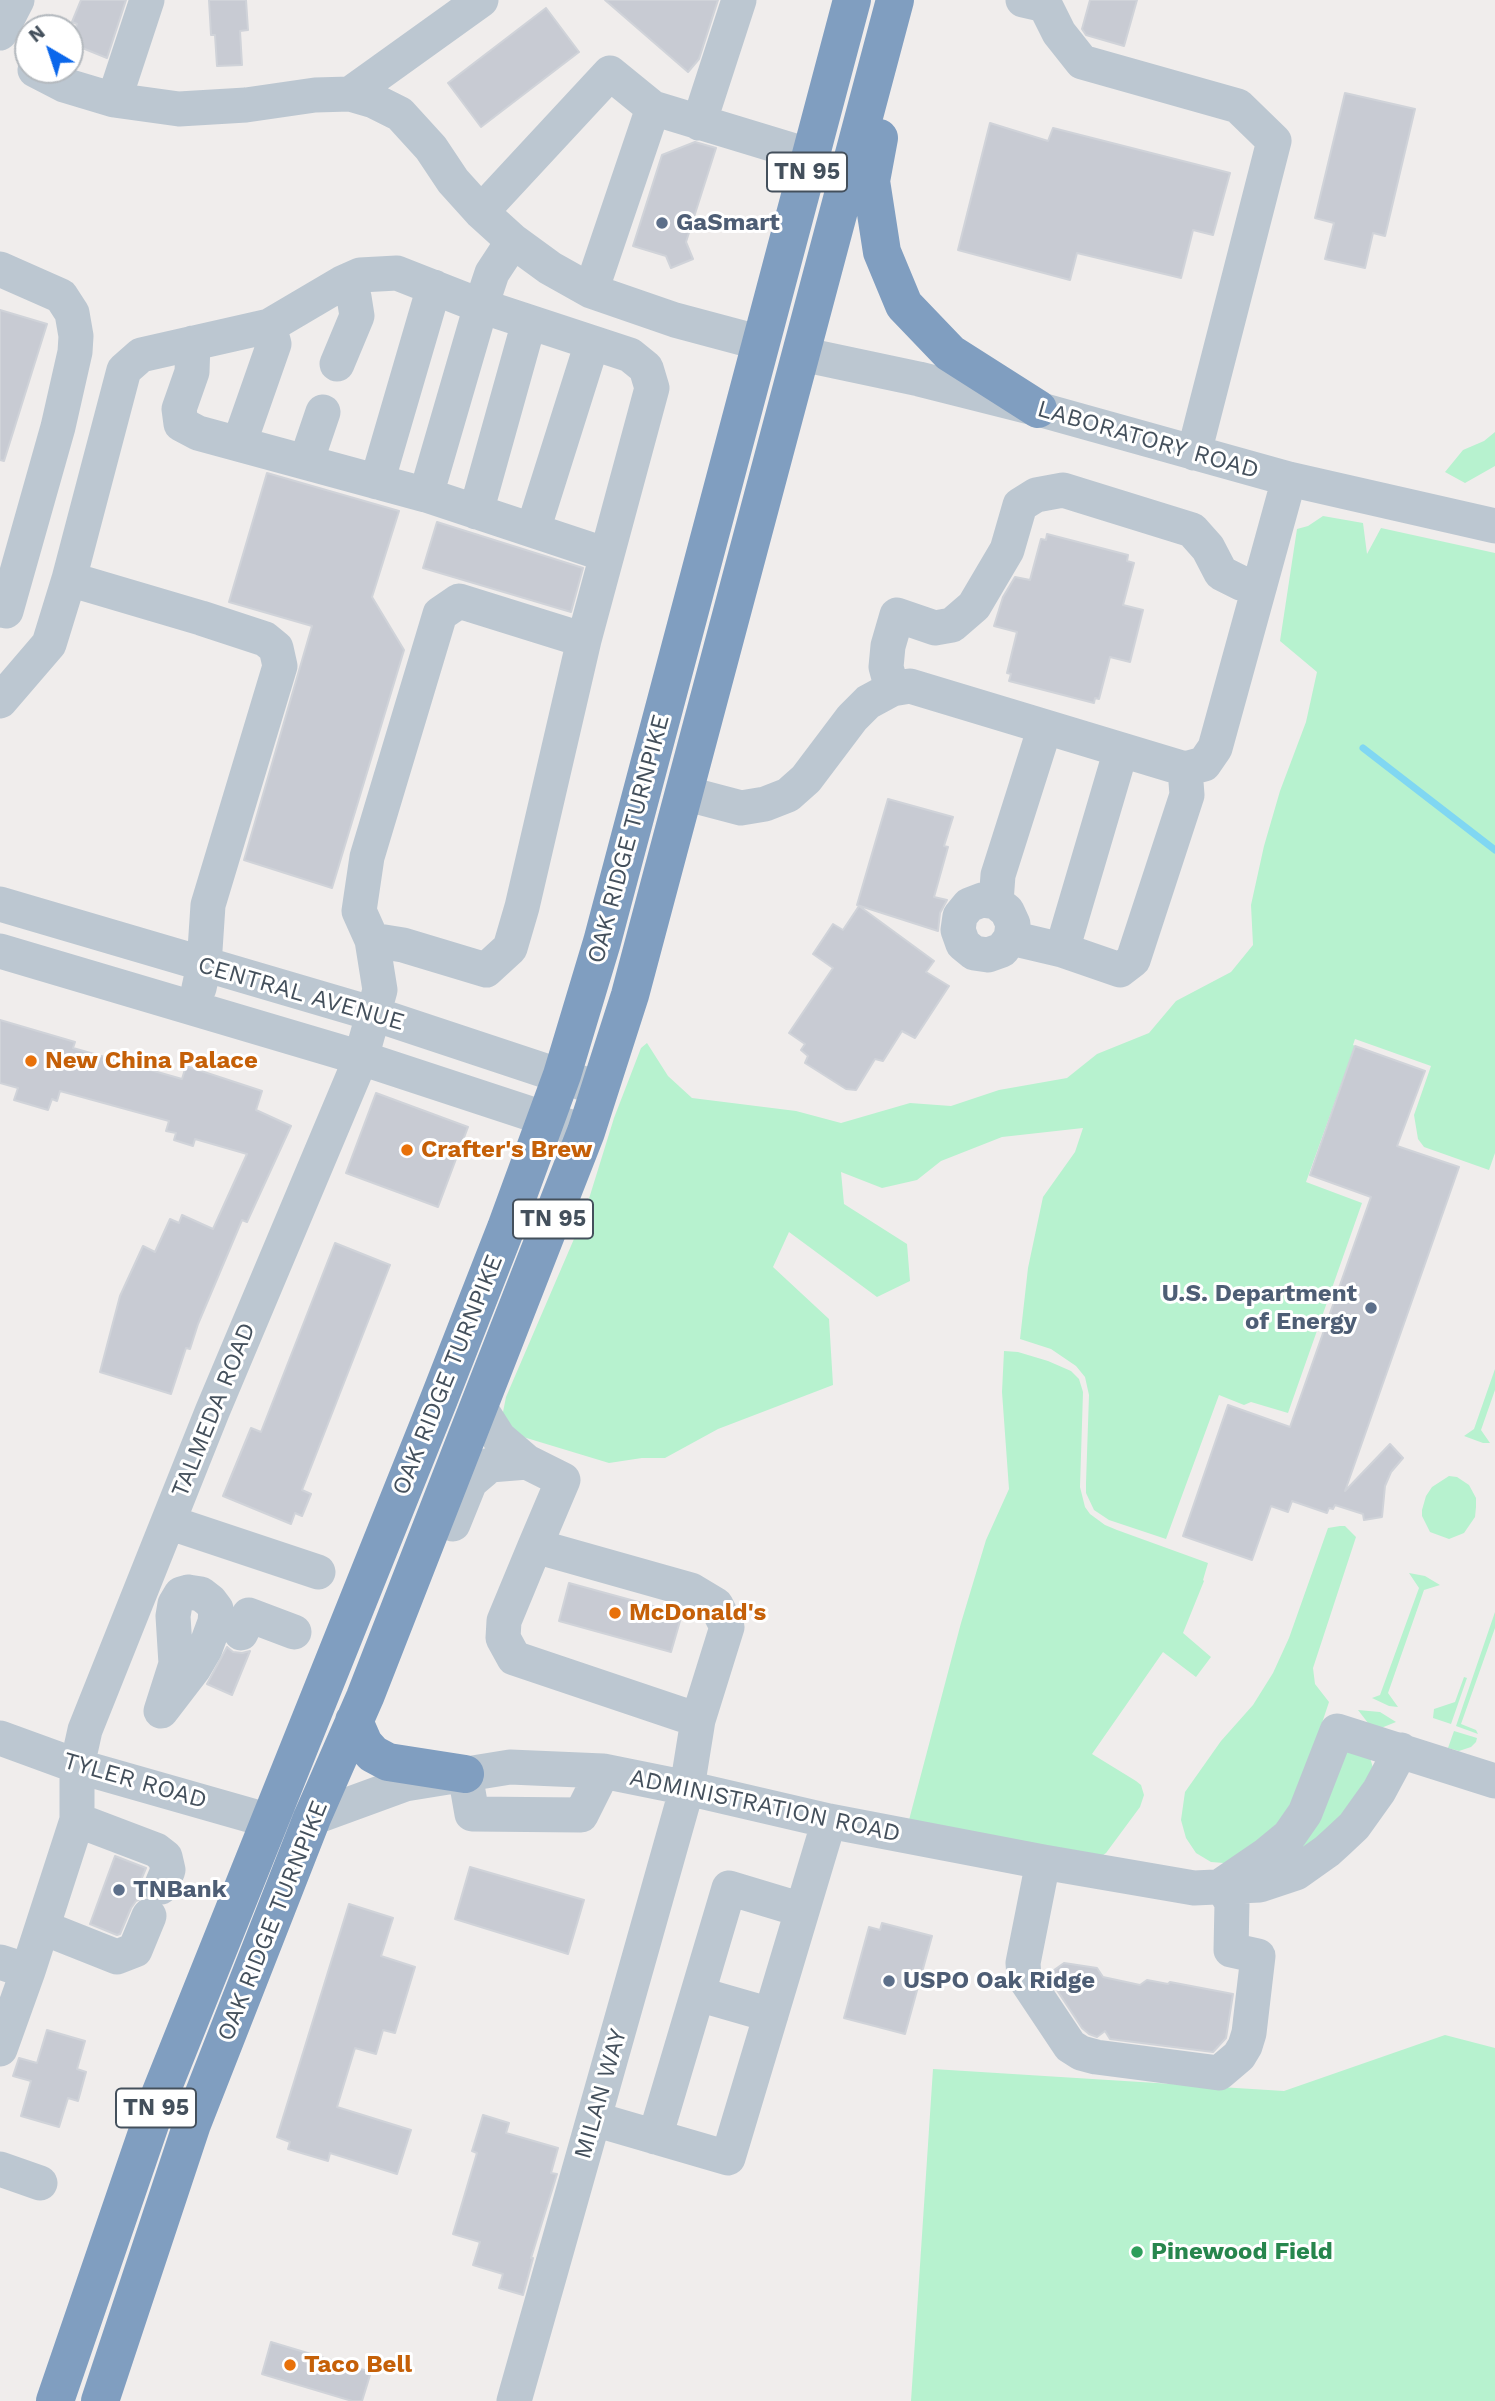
<!DOCTYPE html>
<style>
body{margin:0}
#map{position:relative;width:1495px;height:2401px;overflow:hidden;background:#f0edec;font-family:"Work Sans",sans-serif}
canvas{display:block}
.north{position:absolute;left:14px;top:14px;width:70px;height:70px;box-sizing:border-box;background:#fff;border:2px solid #b4b9be;border-radius:50%;rotate:321deg;font-size:19px;font-weight:700;line-height:28px;text-align:center;color:#44505c}
.north::after{content:'';display:block;margin:auto;width:24px;height:32px;background:#0b67eb;clip-path:polygon(50% 0,100% 100%,50% 72%,0 100%)}
</style>
<div id="map">
<canvas width="1495" height="2401"></canvas>
<div class="north">N</div>
</div>
<script>
const g = document.querySelector('canvas').getContext('2d');
g.lineJoin = 'round';
function fill(path, color) { g.fillStyle = color; g.fill(path, 'evenodd'); }
const poly = rows => new Path2D(rows.map(r => 'M' + r).join(''));
function trace(path, color, width, dash) { g.strokeStyle = color; g.lineWidth = width; g.lineCap = dash ? 'butt' : 'round'; g.setLineDash(dash || []); g.stroke(path); }
function write(font, color, halo, rows, align = 'center') {
  g.font = font + ' "Work Sans",sans-serif'; g.lineWidth = 6; g.setLineDash([]); g.textBaseline = 'middle'; g.strokeStyle = halo; g.fillStyle = color; for (const [text, x, y, turn = 0] of rows) {
    g.save(); g.translate(x, y); g.rotate((+turn || 0) * Math.PI / 180); g.textAlign = isNaN(turn) ? turn : align; if (halo) g.strokeText(text, 0, 0); g.fillText(text, 0, 0); g.restore();
  }
}
fill(poly([
 [1495,432,1495,466,1465,483,1445,472,1463,450,1484,441],
 [1323,516,1363,523,1367,554,1381,528,1495,553,1495,1153,1489,1170,1424,1147,1418,1139,1414,1115,1431,1066,1355,1039,1353,1045,1355,1046,1306,1182,1362,1203,1288,1413,1251,1402,1244,1405,1219,1395,1166,1539,1109,1520,1094,1510,1086,1493,1086,1483,1089,1395,1085,1377,1076,1366,1051,1349,1020,1339,1028,1268,1043,1197,1075,1152,1083,1128,1002,1137,941,1161,917,1180,882,1188,841,1172,844,1204,907,1244,910,1281,877,1297,789,1232,773,1267,829,1319,833,1385,718,1429,665,1458,642,1458,609,1463,510,1433,502,1417,506,1397,583,1218,614,1118,641,1048,647,1043,668,1076,692,1098,796,1111,841,1123,910,1103,951,1106,999,1090,1067,1078,1097,1054,1149,1033,1176,1001,1231,972,1253,945,1251,905,1264,846,1280,791,1306,722,1317,672,1280,641,1297,529,1308,526],
 [1004,1351,1018,1352,1048,1361,1071,1371,1079,1379,1083,1392,1080,1487,1085,1507,1090,1514,1105,1525,1117,1530,1208,1563,1203,1580,1204,1581,1183,1633,1211,1657,1196,1677,1163,1652,1092,1754,1136,1781,1141,1785,1144,1795,1140,1807,1106,1853,1099,1858,909,1820,961,1623,986,1540,1009,1489,1002,1392],
 [1495,1369,1495,1390,1481,1430,1490,1443,1483,1443,1464,1436,1474,1429],
 [1449,1476,1457,1477,1469,1485,1476,1498,1476,1507,1475,1517,1464,1533,1449,1539,1430,1532,1422,1516,1422,1510,1426,1496,1432,1487],
 [1340,1526,1345,1526,1356,1537,1313,1668,1315,1684,1329,1702,1298,1795,1285,1817,1238,1857,1224,1863,1211,1862,1196,1853,1186,1838,1181,1820,1185,1792,1221,1741,1253,1705,1273,1673,1289,1638,1328,1528],
 [1409,1573,1425,1576,1440,1585,1424,1590,1388,1693,1398,1707,1389,1706,1372,1698,1380,1695,1419,1588],
 [1495,1612,1495,1628,1461,1724,1476,1730,1478,1734,1456,1726],
 [1464,1677,1467,1678,1451,1724,1433,1718,1434,1709,1455,1702],
 [1358,1710,1380,1712,1396,1722,1381,1728,1368,1723],
 [1454,1731,1477,1738,1476,1742,1471,1747,1459,1751,1448,1748],
 [1347,1750,1369,1754,1373,1768,1348,1809,1310,1845,1293,1850],
 [1445,2035,1495,2048,1495,2401,911,2401,933,2069,1284,2091]
]), '#b7f2cf');
trace(poly([
 [1363,748,1495,850]
]), '#80d7f2', 7);
const building = poly([
 [81,0,126,0,107,58,70,43,77,24,72,22,81,0],
 [209,0,246,0,248,30,240,31,242,65,217,66,215,35,211,35,209,0],
 [605,0,718,0,699,59,688,72,605,0],
 [1090,0,1137,0,1124,46,1086,35,1082,29,1090,0],
 [546,8,579,52,481,127,448,83,546,8],
 [1345,93,1415,109,1385,236,1373,233,1365,268,1325,259,1334,223,1315,218,1345,93],
 [990,123,1048,141,1053,128,1230,173,1213,235,1193,230,1181,278,1077,253,1070,280,958,250,990,123],
 [695,142,716,148,686,242,693,259,671,268,666,256,633,246,662,155,695,142],
 [0,310,47,324,4,461,0,460,0,310],
 [267,473,399,511,372,597,404,650,332,888,244,860,312,626,229,602,267,473],
 [437,522,583,568,571,612,423,568,437,522],
 [1047,534,1128,555,1127,561,1134,563,1123,605,1143,610,1130,662,1110,657,1099,699,1095,698,1094,703,1009,681,1011,674,1007,673,1017,632,994,626,1003,597,1015,577,1030,580,1041,539,1046,540,1047,534],
 [888,799,953,817,944,846,948,847,934,897,947,900,940,913,938,931,857,905,888,799],
 [859,906,934,961,926,972,949,986,915,1038,902,1031,883,1061,875,1059,856,1090,846,1089,805,1063,808,1056,801,1050,805,1044,789,1033,833,968,813,954,833,924,843,930,859,906],
 [0,1020,75,1042,73,1048,182,1079,186,1066,262,1091,256,1110,291,1126,247,1222,242,1220,198,1324,190,1349,186,1348,171,1394,100,1372,120,1296,143,1246,155,1252,170,1219,179,1223,182,1215,213,1229,247,1154,195,1139,193,1146,174,1140,176,1133,166,1131,169,1121,60,1091,57,1101,52,1099,48,1110,14,1100,18,1088,0,1083,0,1020],
 [1355,1046,1425,1071,1397,1146,1459,1167,1345,1491,1390,1444,1403,1458,1391,1472,1385,1486,1382,1517,1364,1520,1363,1514,1335,1505,1333,1509,1329,1508,1327,1513,1292,1501,1288,1512,1271,1506,1252,1560,1183,1536,1228,1405,1290,1427,1371,1197,1310,1175,1355,1046],
 [376,1093,468,1127,438,1207,346,1173,376,1093],
 [335,1243,390,1265,302,1490,311,1494,302,1516,295,1513,291,1524,223,1496,251,1428,261,1432,335,1243],
 [569,1583,682,1614,671,1652,559,1621,569,1583],
 [227,1647,233,1652,242,1653,250,1651,232,1695,207,1684,227,1647],
 [115,1856,146,1868,141,1880,141,1890,144,1897,136,1901,131,1908,120,1934,117,1935,90,1924,115,1856],
 [470,1867,584,1900,568,1954,455,1919,470,1867],
 [349,1904,393,1918,381,1956,415,1967,395,2033,383,2030,376,2054,355,2048,337,2107,411,2130,397,2174,330,2153,328,2161,288,2149,290,2142,277,2137,349,1904],
 [882,1923,932,1936,905,2034,844,2018,869,1927,880,1930,882,1923],
 [1064,1963,1097,1968,1103,1977,1140,1985,1147,1980,1168,1984,1170,1982,1233,1994,1226,2038,1213,2052,1110,2039,1105,2031,1097,2037,1089,2034,1082,2028,1047,1975,1064,1963],
 [47,2030,85,2041,77,2069,86,2072,78,2101,68,2098,59,2127,21,2116,31,2081,13,2076,19,2058,37,2063,47,2030],
 [483,2115,509,2123,506,2133,558,2148,551,2173,557,2174,531,2258,533,2258,523,2295,499,2288,503,2274,473,2265,480,2242,453,2234,477,2153,472,2151,483,2115],
 [271,2342,371,2372,362,2401,352,2401,262,2374,271,2342]
]);
fill(building, '#c8cbd3');
trace(building, '#d0d3d9', 2);
trace(poly([
 [1023,0,1045,5,1059,33,1082,62,1238,106,1274,141,1194,453],
 [0,33,17,0],
 [35,70,64,85,114,100,179,109,246,105,315,95,350,94,374,101,400,114,431,148,453,181,481,212,513,241,550,268,591,291,675,320,761,343],
 [350,94,481,0],
 [114,100,147,0],
 [699,123,739,0],
 [481,212,610,73,653,108],
 [0,269,61,296,72,313,76,336,75,352,58,427,6,611],
 [591,291,653,108,811,156],
 [193,343,192,372,179,409,181,424,198,433,426,495,607,555],
 [801,354,919,379,1038,409,1289,479,1495,526],
 [337,364,357,316,354,297,342,283],
 [239,444,274,344,269,326],
 [306,462,323,412],
 [377,482,434,287],
 [426,495,481,306,492,273,513,241],
 [476,512,529,322],
 [533,530,592,343],
 [69,579,201,618,265,639,276,648,280,666,208,905,204,965,199,988],
 [892,689,886,667,888,646,897,615,935,628,952,625,974,606,1007,550,1020,505,1036,495,1063,490,1192,530,1208,548,1221,573,1241,583,1260,585],
 [0,701,49,644,69,579,124,370,141,355,269,326,342,283,360,275,397,273,481,306,630,355,646,368,652,388,584,640,522,907,510,948,486,970,403,945,372,940],
 [1045,727,998,875,996,902,1007,911,1013,924,1011,938,1062,950,1120,970,1133,960,1187,795,1185,769],
 [684,793,741,808,765,804,788,795,806,779,852,718,868,702,892,689,910,686,1185,769,1204,764,1215,748,1289,479],
 [996,902,982,900,969,905,960,916,958,930,963,944,974,953,988,955,1002,950,1011,938],
 [0,904,374,1014,600,1089],
 [1062,950,1121,750],
 [0,951,361,1058,586,1132],
 [480,1408,499,1438,527,1462,563,1480,535,1546,504,1621,503,1638,514,1658,698,1720,727,1627,716,1605,691,1590,535,1546],
 [168,1522,318,1572],
 [453,1524,470,1482,490,1465,527,1462],
 [188,1592,201,1594,210,1601,216,1609,215,1622,205,1649,194,1668,161,1711,176,1664,173,1616,175,1604,181,1594,188,1592],
 [241,1633,249,1615,294,1632],
 [0,1738,77,1766,270,1821],
 [465,1774,472,1814,581,1815,603,1771],
 [312,1818,405,1784,510,1767,603,1771,687,1788,829,1821,1043,1862,1194,1888,1260,1885,1296,1873,1327,1851,1338,1841,1354,1826,1379,1791,1401,1750],
 [77,1820,156,1850,165,1857,168,1870,161,1887],
 [1043,1862,1023,1963,1024,1977,1070,2046,1081,2053,1096,2057,1219,2073,1239,2056,1245,2046,1249,2033,1258,1956,1231,1950,1232,1903,1222,1885],
 [1222,1885,1266,1855,1289,1836,1305,1813,1337,1731,1495,1781],
 [44,1928,117,1957,135,1950,149,1916],
 [0,1962,28,1971,0,2049],
 [28,1971,77,1820,77,1766,85,1730,212,1412,361,1058,380,990,372,940,359,911,367,857,440,614,459,601,584,640],
 [698,1994,771,2015],
 [594,2119,728,2158,829,1821],
 [655,2137,729,1888,802,1910],
 [0,2169,40,2183],
 [514,2401,687,1788,698,1720]
]), '#bcc7d1', 35);
trace(poly([
 [879,138,871,181,882,252,904,305,950,353,1038,409],
 [354,1721,364,1744,373,1754,388,1762,465,1774],
 [55,2401,161,2092,439,1399,506,1228,562,1075,602,942,852,0],
 [100,2401,192,2124,312,1818,365,1697,586,1132,630,995,895,0]
]), '#809ec0', 38);
for (const [x, y, r, color] of [
 [662,223,7,"#5c6f8a"],
 [31,1061,7,"#e8710a"],
 [407,1150,7,"#e8710a"],
 [1371,1308,7,"#5c6f8a"],
 [615,1613,7,"#e8710a"],
 [119,1890,7,"#5c6f8a"],
 [889,1981,7,"#5c6f8a"],
 [1137,2252,7,"#2e9e5b"],
 [290,2365,7,"#e8710a"]
]) { const dot = new Path2D(); dot.arc(x, y, r, 0, 2 * Math.PI); g.fillStyle = color; g.fill(dot); trace(dot, '#fff', 2.5); }
for (const [x, y, w] of [
 [807,172,80],
 [553,1219,80],
 [156,2108,80]
]) { const box = new Path2D(); box.roundRect(x - w / 2, y - 19.5, w, 39, 5); g.fillStyle = '#fff'; g.fill(box); trace(box, '#44505c', 2); }
write('bold 23px', '#44505c', null, [
 ["TN 95",807,172],
 ["TN 95",553,1219],
 ["TN 95",156,2108]
]);
write('bold 24px', '#4e5e75', '#fff', [
 ["GaSmart",676,223],
 ["U.S. Department",1357,1294,"right"],
 ["of Energy",1357,1322,"right"],
 ["TNBank",133,1890],
 ["USPO Oak Ridge",903,1981]
], 'left');
write('24px', '#44505c', '#fff', [
 ["LABORATORY ROAD",1148,440,16],
 ["OAK RIDGE TURNPIKE",629,839,-75],
 ["CENTRAL AVENUE",301,994,16],
 ["OAK RIDGE TURNPIKE",448,1375,-68],
 ["TALMEDA ROAD",214,1410,-68],
 ["TYLER ROAD",135,1781,16],
 ["ADMINISTRATION ROAD",765,1806,12],
 ["OAK RIDGE TURNPIKE",273,1921,-68],
 ["MILAN WAY",601,2094,-74]
]);
write('bold 24px', '#c56008', '#fff', [
 ["New China Palace",45,1061],
 ["Crafter's Brew",421,1150],
 ["McDonald's",629,1613],
 ["Taco Bell",304,2365]
], 'left');
write('bold 24px', '#27864d', '#fff', [
 ["Pinewood Field",1151,2252]
], 'left');
</script>
